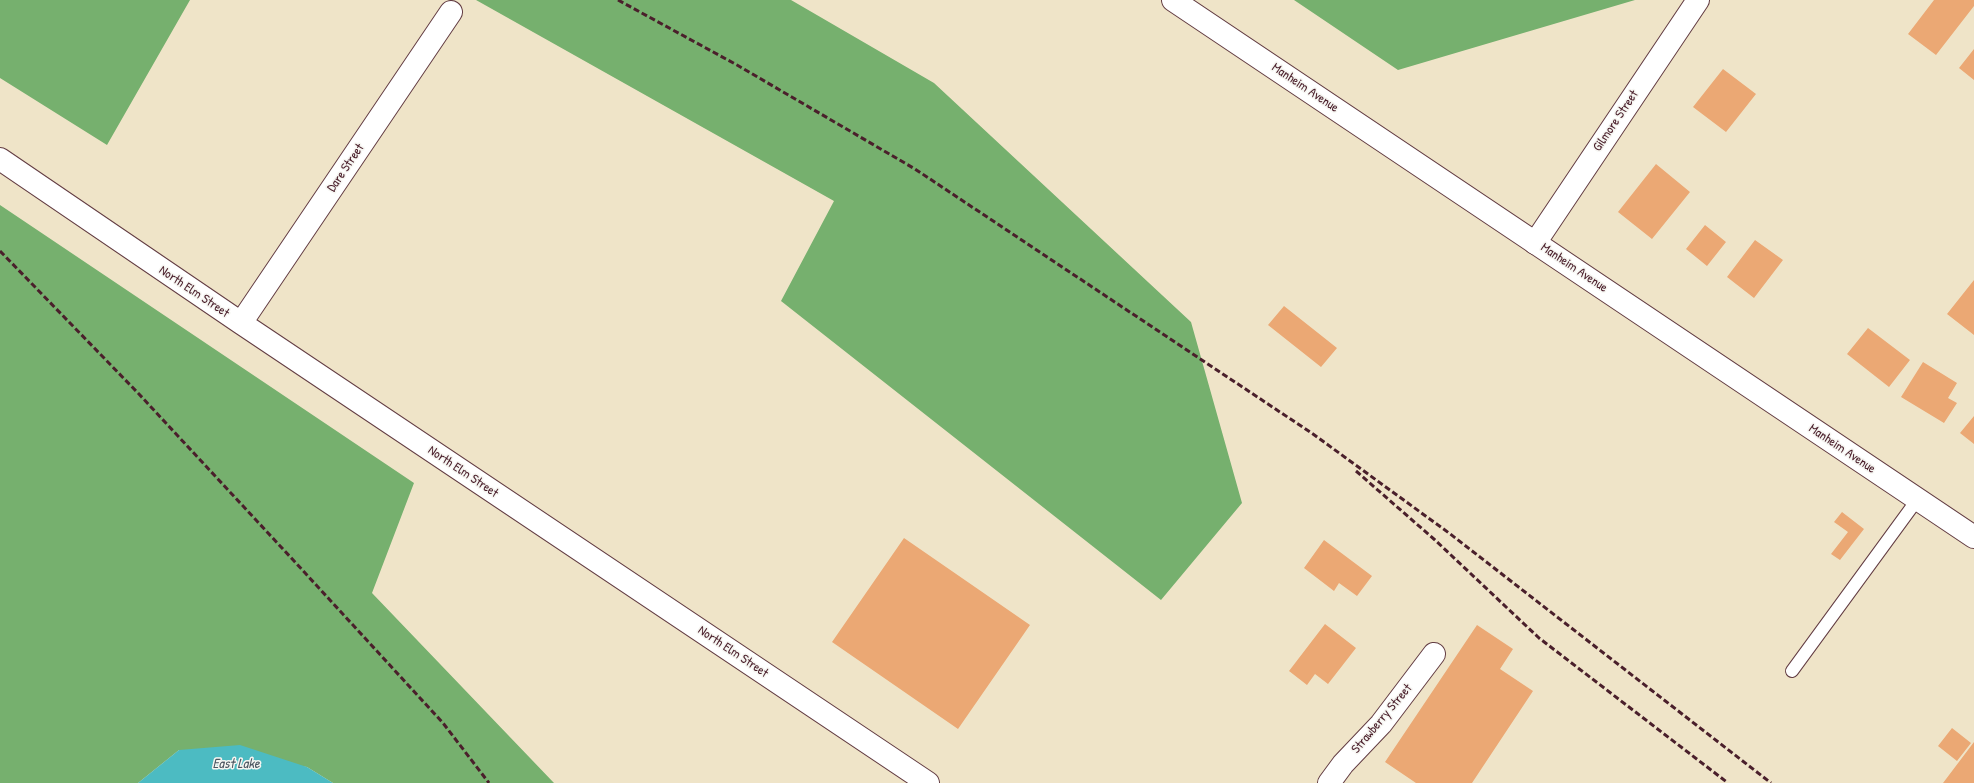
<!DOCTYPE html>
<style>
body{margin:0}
canvas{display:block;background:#efe4c8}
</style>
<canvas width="1974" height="783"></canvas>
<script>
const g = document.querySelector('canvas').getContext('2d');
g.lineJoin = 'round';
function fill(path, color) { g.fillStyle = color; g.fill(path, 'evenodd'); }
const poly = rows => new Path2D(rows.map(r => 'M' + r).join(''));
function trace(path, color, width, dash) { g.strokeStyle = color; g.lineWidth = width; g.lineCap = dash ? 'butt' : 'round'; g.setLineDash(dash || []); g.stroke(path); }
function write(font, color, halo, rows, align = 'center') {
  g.font = font + ' "Patrick Hand",sans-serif'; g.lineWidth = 3; g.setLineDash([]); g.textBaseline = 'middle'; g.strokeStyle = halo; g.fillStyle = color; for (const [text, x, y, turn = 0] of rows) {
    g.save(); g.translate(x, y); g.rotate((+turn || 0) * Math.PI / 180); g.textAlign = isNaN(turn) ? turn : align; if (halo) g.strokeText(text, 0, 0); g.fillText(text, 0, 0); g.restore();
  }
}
fill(poly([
 [0,0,190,0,107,145,0,78],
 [476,0,791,0,934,83,1191,322,1242,503,1161,600,781,301,834,201],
 [1294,0,1635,0,1398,70],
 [0,205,414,483,372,593,554,783,333,783,307,767,179,750,138,783,0,783]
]), '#76b06e');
fill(poly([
 [240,745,307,767,333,783,138,783,179,750]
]), '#4cbbc2');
fill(poly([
 [1934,0,1974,0,1974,6,1936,55,1908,34],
 [1974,49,1974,80,1959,68],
 [1723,69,1756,94,1726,132,1693,107],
 [1656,164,1690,192,1652,239,1618,212],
 [1705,225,1726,242,1707,266,1686,249],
 [1755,240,1783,260,1754,298,1727,277],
 [1974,280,1974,335,1947,314],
 [1284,306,1337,348,1321,367,1268,325],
 [1868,328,1910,360,1889,387,1847,354],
 [1923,362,1957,383,1948,398,1957,403,1944,423,1901,397],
 [1974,416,1974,444,1960,433],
 [1842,512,1864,529,1840,560,1831,554,1848,532,1834,522],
 [904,538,1030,625,958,729,832,642],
 [1324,540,1372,576,1357,596,1339,583,1334,591,1304,568],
 [1325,624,1356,648,1328,684,1315,674,1307,685,1289,671],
 [1477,625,1513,649,1500,669,1533,691,1472,783,1416,783,1385,762],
 [1952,728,1971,743,1957,761,1938,746],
 [1974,742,1974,783,1943,783]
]), '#eba874');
const lane = poly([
 [1792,671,1917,500]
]);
const street = poly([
 [0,159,241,323,928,783],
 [1535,243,1698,0],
 [241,323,451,12],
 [1329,783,1343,764,1381,724,1434,654]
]);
const secondary = poly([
 [1173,0,1974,537]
]);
trace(lane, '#633d43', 14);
trace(street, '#633d43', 24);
trace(secondary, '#633d43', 24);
trace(lane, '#fff', 12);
trace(street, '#fff', 22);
trace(secondary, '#fff', 22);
trace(poly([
 [618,0,737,65,915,169,1313,434,1449,533,1771,783],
 [0,251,138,393,295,562,443,723,489,783],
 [1356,471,1435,540,1539,638,1728,783]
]), '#4a1f2b', 3, [6, 3]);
write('13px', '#4a1f2b', '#f6f6f2', [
 ["Manheim Avenue",1305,88,34],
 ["Gilmore Street",1616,121,-56],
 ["Dare Street",346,168,-56],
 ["Manheim Avenue",1574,268,34],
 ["North Elm Street",194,292,34],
 ["Manheim Avenue",1842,449,34],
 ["North Elm Street",463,472,34],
 ["North Elm Street",733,652,34],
 ["Strawberry Street",1382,719,-50]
]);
write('italic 14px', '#4b5660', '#f6f6f2', [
 ["East Lake",236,764]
]);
</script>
